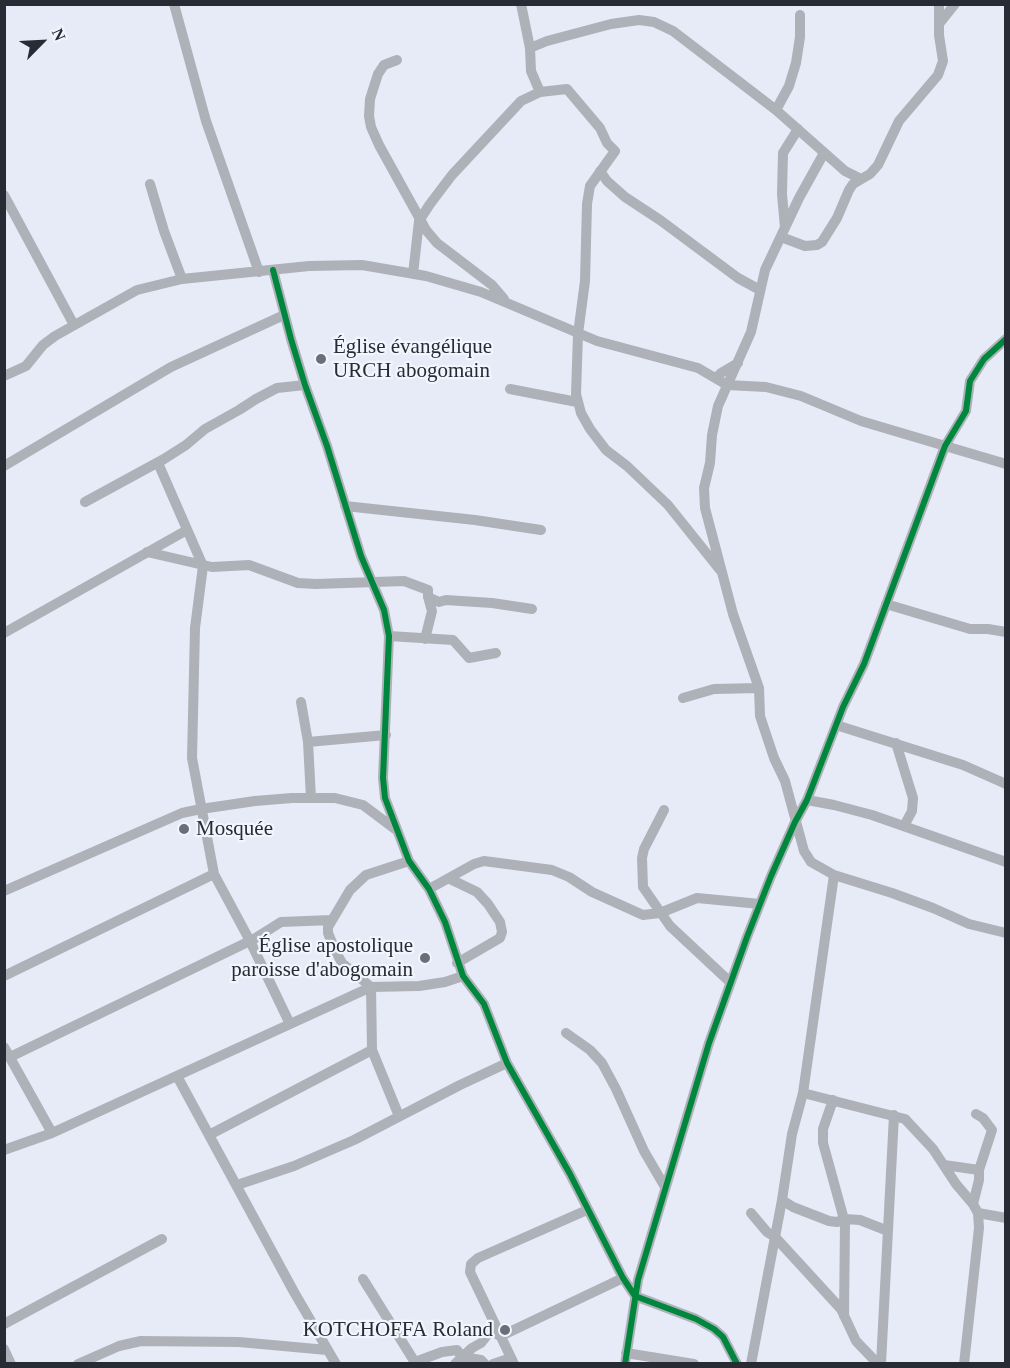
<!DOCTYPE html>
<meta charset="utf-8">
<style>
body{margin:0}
#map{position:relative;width:1010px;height:1368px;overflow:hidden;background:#e6ebf7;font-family:"Times New Roman",serif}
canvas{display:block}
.frame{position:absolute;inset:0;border:6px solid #272b33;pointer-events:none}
.north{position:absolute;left:12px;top:12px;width:60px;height:60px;-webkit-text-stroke:4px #f1f5fe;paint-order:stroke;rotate:66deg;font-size:16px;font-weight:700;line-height:24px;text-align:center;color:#272b33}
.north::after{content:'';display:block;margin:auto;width:21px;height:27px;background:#272b33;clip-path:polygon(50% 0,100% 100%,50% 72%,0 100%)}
</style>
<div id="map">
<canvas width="1010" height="1368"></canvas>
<div class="frame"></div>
<div class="north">N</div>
</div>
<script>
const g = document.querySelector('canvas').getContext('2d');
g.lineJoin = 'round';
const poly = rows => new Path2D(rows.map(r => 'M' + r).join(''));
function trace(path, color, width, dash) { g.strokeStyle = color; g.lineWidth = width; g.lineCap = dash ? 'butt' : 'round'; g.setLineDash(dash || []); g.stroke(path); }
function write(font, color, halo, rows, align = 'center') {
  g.font = font + ' "Times New Roman",serif'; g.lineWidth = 4.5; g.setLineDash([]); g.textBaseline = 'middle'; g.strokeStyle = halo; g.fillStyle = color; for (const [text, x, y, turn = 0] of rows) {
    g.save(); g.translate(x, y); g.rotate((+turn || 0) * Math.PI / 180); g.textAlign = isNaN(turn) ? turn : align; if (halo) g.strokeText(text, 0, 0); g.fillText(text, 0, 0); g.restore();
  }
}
trace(poly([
 [174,4,206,121,259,272],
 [939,24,955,4],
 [530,48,547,41,611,24,639,20,654,22,673,31,776,110,845,171,861,179],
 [397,60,384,65,378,74,370,99,369,116,371,127,379,145,426,230,437,243,492,285,504,299],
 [540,92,567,89,600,128,607,143,615,151,590,186,587,204,585,281,578,334,576,394,581,413,590,429,606,450,627,466,668,505,720,570],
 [776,110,789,86,796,63,800,37,800,15],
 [824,153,799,198,765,270,751,332,718,406,712,435,710,463,704,488,705,508,733,614,759,688,760,716,774,758,785,781,804,851,811,862,834,875,892,893,933,908,969,924,1006,933],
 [600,171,607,181,625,197,660,220,738,278,760,290],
 [150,184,164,231,182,279],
 [4,195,74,325],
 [785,228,782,194,783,153,798,129],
 [781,237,805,246,817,245,822,242,837,218,849,190,853,184,870,174,878,165,899,121,938,75,943,61,939,35,939,4],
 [273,270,291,339,305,385,327,446,361,556,384,610,389,636,383,778,385,798,409,861,429,889,445,922,463,976,484,1004,507,1063,570,1174,623,1278,635,1296,696,1319,714,1329,723,1337,737,1364],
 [413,274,419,221,430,204,452,175,521,101,540,92,531,71,530,48,521,4],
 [4,376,26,366,43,345,55,336,137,290,182,279,309,266,362,265,426,276,481,292,597,341,698,368,727,385,766,387,801,396,861,421,1006,464],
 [716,378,721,373,738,363],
 [510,389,577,402],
 [158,463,203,566,195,628,192,758,214,874,250,941,290,1024],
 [4,466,171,367,284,315],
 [85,502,164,459,186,445,205,429,239,410,256,399,277,388,305,385],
 [345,506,475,520,541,530],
 [147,552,212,567,249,565,298,583,316,584,404,581,428,590,428,597,432,611,425,639],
 [428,597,439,602,446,600,492,603,532,609],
 [886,604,970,629,988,629,1006,632],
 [4,633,187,530],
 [389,636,453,640,469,658,496,653],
 [683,698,714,689,759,688],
 [301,702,308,742,311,798],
 [836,725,963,765,1006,784],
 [308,742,386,735],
 [896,743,913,798,912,811,904,826],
 [807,800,834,805,872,815,1006,862],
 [664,810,644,849,642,858,643,887,670,926,730,982],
 [409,861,366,875,350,890,328,927,328,933,335,950,342,963,371,987,419,986,445,982,463,976],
 [450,879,477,892,488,904,500,922,502,932,500,938,457,963],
 [429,889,474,864,484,861,552,870,569,877,592,892,643,915,660,913,697,898,760,904],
 [4,891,182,813,201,809,255,801,292,798,335,798,363,805,395,829],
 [4,976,214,874],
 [566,1033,590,1050,602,1063,616,1089,644,1151,665,1187],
 [4,1047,52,1133],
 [10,1057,254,939,281,922,331,920],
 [177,1076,294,1292,336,1364],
 [803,1093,905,1119,933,1149,956,1184,973,1204,978,1213,979,1228,964,1364],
 [833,1100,823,1129,823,1143,845,1223,844,1316],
 [976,1114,983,1118,992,1130,979,1170],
 [209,1135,372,1050],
 [4,1150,52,1133,371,987,372,1050,399,1116],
 [944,1165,979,1170,979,1180,973,1204],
 [237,1185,294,1166,354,1140,460,1085,507,1063],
 [782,1200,793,1207,829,1221,837,1222,845,1219,860,1220,888,1231],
 [751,1213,767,1232,775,1237,841,1309,856,1341,878,1364],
 [978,1213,1006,1218],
 [363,1279,416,1364],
 [4,1324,162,1239],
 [501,1336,623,1278],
 [4,1349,11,1364],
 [626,1353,694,1364],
 [415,1362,442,1352,457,1350,462,1357,481,1360,485,1364],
 [78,1364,119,1346,141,1341,239,1342,327,1350],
 [455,1364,472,1348,481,1343,491,1330,500,1336],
 [493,1364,511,1358],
 [514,1364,470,1272,471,1264,478,1258,587,1210],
 [625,1364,638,1280,709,1043,747,937,771,876,795,822,807,800,843,707,864,664,945,446,966,411,970,381,984,359,1006,339],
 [751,1364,782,1200,792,1134,803,1093,834,875],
 [881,1364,894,1115]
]), '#aeb1b7', 10);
trace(poly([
 [273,270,291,339,305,385,327,446,361,556,384,610,389,636,383,778,385,798,409,861,429,889,445,922,463,976,484,1004,507,1063,570,1174,623,1278,635,1296,696,1319,714,1329,723,1337,737,1364],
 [625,1364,638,1280,709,1043,747,937,771,876,795,822,807,800,843,707,864,664,945,446,966,411,970,381,984,359,1006,339]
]), '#00873e', 6);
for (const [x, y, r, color] of [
 [321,359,6,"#6a6e78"],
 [184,829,6,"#6a6e78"],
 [425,958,6,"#6a6e78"],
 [505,1330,6,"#6a6e78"]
]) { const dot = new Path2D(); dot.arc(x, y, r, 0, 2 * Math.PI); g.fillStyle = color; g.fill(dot); trace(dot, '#f1f5fe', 2); }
write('21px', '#272b33', '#f1f5fe', [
 ["Église évangélique",333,347],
 ["URCH abogomain",333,371],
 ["Mosquée",196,829],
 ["Église apostolique",413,946,"right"],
 ["paroisse d'abogomain",413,970,"right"],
 ["KOTCHOFFA Roland",493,1330,"right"]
], 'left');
</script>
